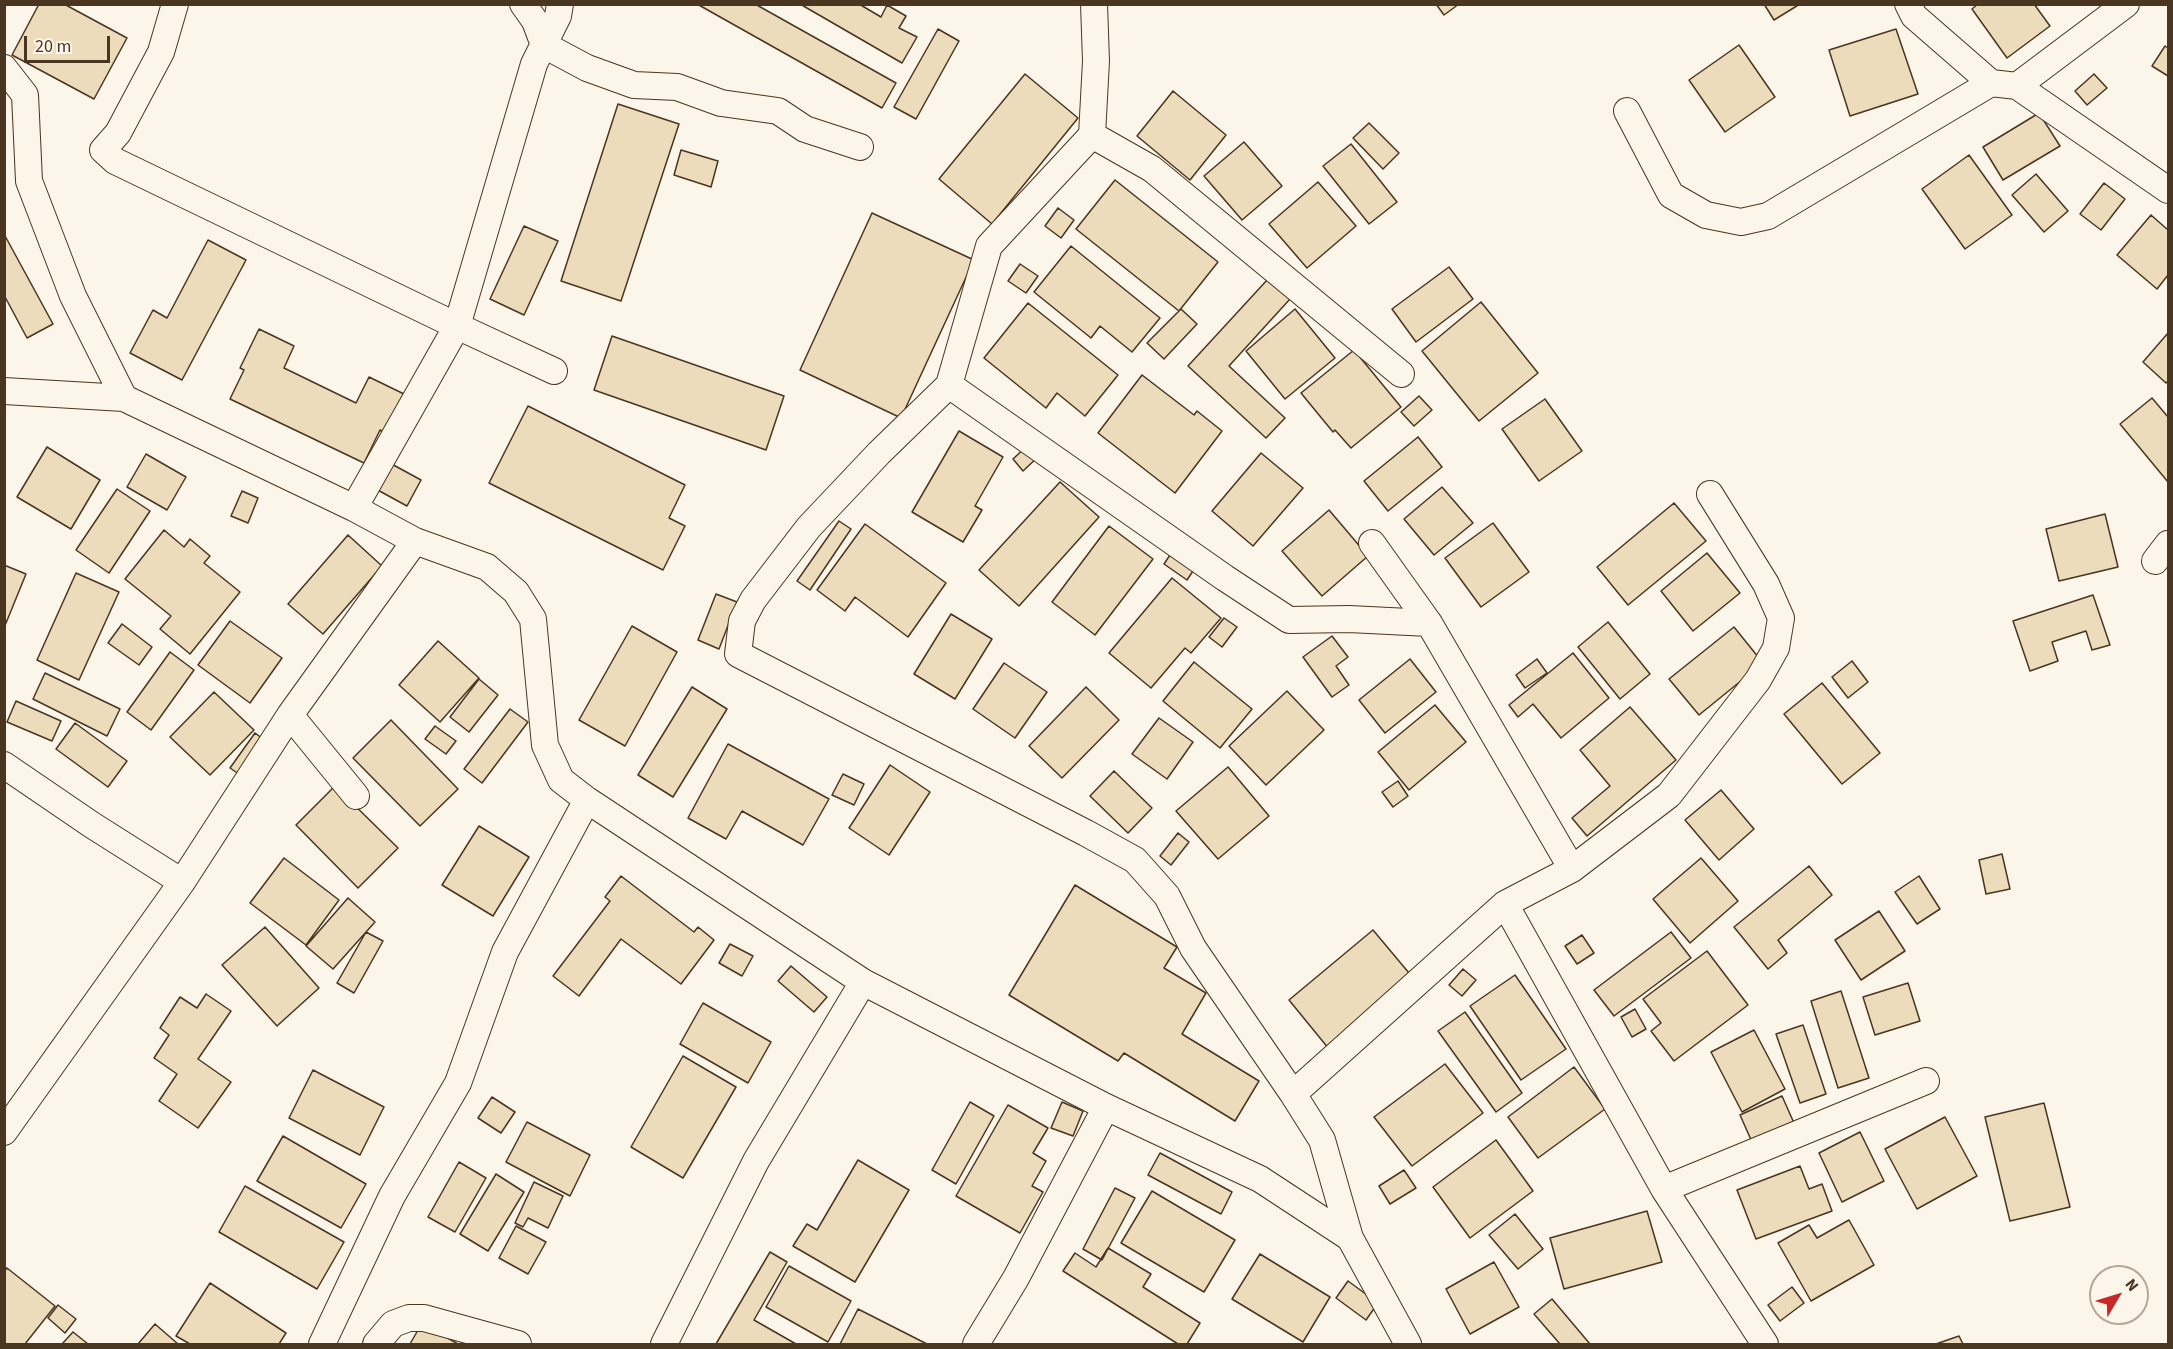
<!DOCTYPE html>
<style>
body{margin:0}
#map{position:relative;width:2173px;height:1349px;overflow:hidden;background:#fbf6e9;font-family:"Source Sans 3",sans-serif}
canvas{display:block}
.frame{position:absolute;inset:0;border:6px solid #4a3520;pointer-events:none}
.north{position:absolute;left:2089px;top:1265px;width:60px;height:60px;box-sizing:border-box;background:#fbf6e9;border:2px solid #b4a999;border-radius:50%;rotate:52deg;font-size:16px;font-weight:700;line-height:24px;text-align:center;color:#4a3520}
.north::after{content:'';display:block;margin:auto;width:21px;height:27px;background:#c62828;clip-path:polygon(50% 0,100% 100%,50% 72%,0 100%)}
.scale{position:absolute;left:24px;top:36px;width:86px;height:27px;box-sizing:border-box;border:3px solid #4a3520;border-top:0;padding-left:8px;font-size:18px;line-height:21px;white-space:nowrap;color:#4a3520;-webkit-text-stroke:4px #fbf6e9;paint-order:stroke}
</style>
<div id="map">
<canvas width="2173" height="1349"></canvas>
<div class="frame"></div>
<div class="north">N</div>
<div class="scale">20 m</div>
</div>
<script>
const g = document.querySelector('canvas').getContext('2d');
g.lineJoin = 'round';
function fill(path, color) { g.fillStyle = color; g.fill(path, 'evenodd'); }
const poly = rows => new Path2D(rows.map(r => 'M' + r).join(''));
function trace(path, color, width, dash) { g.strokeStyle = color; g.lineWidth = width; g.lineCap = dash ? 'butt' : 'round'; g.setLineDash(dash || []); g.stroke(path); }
const building = poly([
 [39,4,64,4,127,38,94,99,12,55,39,4],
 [697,4,755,4,896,83,882,108,697,4],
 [800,4,859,4,881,17,887,5,906,16,899,28,917,37,902,63,800,4],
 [1436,4,1459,4,1444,15,1436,4],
 [1764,4,1800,4,1774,20,1764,4],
 [1978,4,2034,4,2050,26,2007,58,1972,9,1978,4],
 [938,29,959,41,916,119,894,107,938,29],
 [1896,29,1918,94,1850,116,1829,50,1896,29],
 [1739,45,1775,97,1725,132,1689,80,1739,45],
 [2165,46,2168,48,2168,76,2152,66,2165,46],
 [1025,74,1078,118,992,224,939,179,1025,74],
 [2094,74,2107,88,2087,105,2075,91,2094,74],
 [1173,91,1226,135,1190,180,1137,136,1173,91],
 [618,104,679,124,621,301,561,281,618,104],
 [2039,113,2060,146,2003,180,1983,147,2039,113],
 [1369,123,1399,153,1383,169,1353,138,1369,123],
 [1244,142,1282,186,1242,220,1204,176,1244,142],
 [1351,144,1397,202,1369,224,1323,166,1351,144],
 [681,150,718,161,711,187,674,175,681,150],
 [1969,155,2012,215,1965,249,1922,189,1969,155],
 [2036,174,2068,211,2044,232,2012,195,2036,174],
 [1115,180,1218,262,1179,311,1076,229,1115,180],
 [1318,182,1356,226,1307,268,1269,224,1318,182],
 [2104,183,2125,199,2101,230,2080,214,2104,183],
 [1058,208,1074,220,1061,238,1045,226,1058,208],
 [872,213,974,260,901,418,800,370,872,213],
 [2151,215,2168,230,2168,275,2157,289,2117,255,2151,215],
 [524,226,558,241,524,315,490,299,524,226],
 [4,234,53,324,27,338,4,295,4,234],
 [208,240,246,260,182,380,130,353,153,310,167,318,208,240],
 [1071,246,1160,318,1132,352,1100,326,1091,338,1034,292,1071,246],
 [1020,264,1038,276,1026,293,1008,281,1020,264],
 [1449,267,1473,299,1416,342,1392,309,1449,267],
 [1268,279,1290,299,1229,366,1285,418,1266,438,1188,366,1268,279],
 [1481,302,1538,373,1479,421,1422,351,1481,302],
 [1028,303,1118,375,1085,416,1057,393,1046,408,984,358,1028,303],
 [1181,309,1197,324,1164,359,1147,343,1181,309],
 [1295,309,1335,358,1285,399,1246,351,1295,309],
 [259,329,294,346,284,368,356,403,369,377,404,394,386,433,380,430,364,463,230,399,244,370,240,368,259,329],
 [2168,333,2168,381,2166,383,2143,362,2168,333],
 [612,336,784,396,766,450,594,390,612,336],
 [1354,350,1401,407,1351,448,1335,430,1333,432,1301,393,1354,350],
 [1142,375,1194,415,1197,411,1222,431,1175,493,1098,433,1142,375],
 [1419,396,1432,410,1414,426,1401,412,1419,396],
 [2152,398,2168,417,2168,482,2120,424,2152,398],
 [1545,399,1582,451,1539,481,1502,429,1545,399],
 [528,406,685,485,669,518,685,526,663,570,489,483,528,406],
 [959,431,1003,457,975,506,982,510,963,542,912,512,959,431],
 [1418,437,1442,467,1388,511,1364,481,1418,437],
 [1030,443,1040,455,1023,471,1013,459,1030,443],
 [47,447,100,480,71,529,17,497,47,447],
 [1261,453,1303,488,1253,546,1212,511,1261,453],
 [146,454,186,477,167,510,127,487,146,454],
 [388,462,421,480,407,506,374,488,388,462],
 [1060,482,1099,517,1019,606,979,570,1060,482],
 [1442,487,1473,523,1434,555,1404,519,1442,487],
 [117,489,150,511,109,573,76,550,117,489],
 [242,491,258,498,248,523,231,516,242,491],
 [1674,503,1706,541,1628,605,1597,567,1674,503],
 [1329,510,1368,556,1322,596,1282,551,1329,510],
 [2105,514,2118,567,2059,581,2046,529,2105,514],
 [839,521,851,529,810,590,797,581,839,521],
 [1493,523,1529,572,1481,607,1445,558,1493,523],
 [865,524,946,583,908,637,855,597,845,611,817,590,865,524],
 [1109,526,1153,559,1095,635,1052,602,1109,526],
 [164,530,184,547,190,539,210,556,204,563,240,592,190,654,160,629,171,616,125,579,164,530],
 [348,535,382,566,323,634,288,604,348,535],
 [1172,552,1195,568,1187,580,1164,564,1172,552],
 [1707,553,1740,593,1693,631,1661,591,1707,553],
 [4,565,26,574,4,628,4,565],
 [76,573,119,592,79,680,37,660,76,573],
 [1172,578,1221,618,1191,653,1185,648,1151,688,1109,653,1172,578],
 [716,594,737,602,719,649,698,640,716,594],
 [2093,595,2110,645,2092,650,2086,631,2052,642,2058,661,2030,671,2013,621,2093,595],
 [951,614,992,639,955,699,914,674,951,614],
 [1224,618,1237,627,1222,647,1209,637,1224,618],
 [230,621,282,658,250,703,198,665,230,621],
 [1608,622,1650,674,1620,699,1578,647,1608,622],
 [122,624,152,647,139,665,108,643,122,624],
 [632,626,677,652,625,746,579,720,632,626],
 [1734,627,1763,663,1699,715,1669,679,1734,627],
 [1332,636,1348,657,1336,666,1349,685,1332,697,1303,657,1332,636],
 [438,641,479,678,440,722,399,685,438,641],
 [170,652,194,670,151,730,127,712,170,652],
 [1573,653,1609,698,1561,738,1533,704,1518,717,1509,705,1573,653],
 [1410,659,1436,692,1385,733,1359,700,1410,659],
 [1537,659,1547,673,1525,688,1516,675,1537,659],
 [1852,661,1868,682,1848,698,1832,677,1852,661],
 [1194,662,1252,709,1220,748,1163,701,1194,662],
 [1004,663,1047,692,1015,738,973,709,1004,663],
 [45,673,120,709,107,736,33,699,45,673],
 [479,679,498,695,469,732,450,717,479,679],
 [1822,683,1880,753,1842,784,1784,714,1822,683],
 [692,687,727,709,673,797,638,775,692,687],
 [1086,687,1119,720,1062,778,1029,746,1086,687],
 [1287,691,1324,730,1266,785,1229,746,1287,691],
 [214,692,254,730,210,775,170,737,214,692],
 [16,701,61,721,52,741,7,722,16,701],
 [1435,705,1466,742,1409,790,1378,752,1435,705],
 [1630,707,1676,760,1587,836,1572,818,1610,786,1580,750,1630,707],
 [510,709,528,722,482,783,464,769,510,709],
 [1159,718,1193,742,1167,779,1132,754,1159,718],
 [391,720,458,789,420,826,353,758,391,720],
 [75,723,127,761,108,787,56,749,75,723],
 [435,726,456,741,446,754,425,739,435,726],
 [255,733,271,745,246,779,230,768,255,733],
 [728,744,829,799,803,845,742,811,726,839,688,818,728,744],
 [890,765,930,792,889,855,849,828,890,765],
 [1228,767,1269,816,1218,859,1176,811,1228,767],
 [1114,771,1152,808,1128,833,1090,796,1114,771],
 [843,774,864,784,854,805,832,795,843,774],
 [1398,781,1408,796,1393,807,1382,792,1398,781],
 [335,786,398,848,358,888,296,825,335,786],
 [1721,790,1754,829,1719,860,1685,820,1721,790],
 [479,826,529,857,493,916,442,885,479,826],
 [1178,833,1189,842,1171,865,1160,856,1178,833],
 [2002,854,2010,889,1986,894,1979,860,2002,854],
 [284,858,339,900,306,945,250,903,284,858],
 [1701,858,1738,901,1690,943,1653,899,1701,858],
 [1809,866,1832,895,1778,940,1787,953,1768,969,1734,927,1809,866],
 [621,876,694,932,698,927,714,940,681,984,621,939,579,996,553,976,610,901,605,897,621,876],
 [1919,876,1940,909,1917,924,1895,892,1919,876],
 [1075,885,1177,947,1164,968,1206,993,1182,1034,1259,1081,1235,1121,1124,1053,1118,1061,1009,995,1075,885],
 [348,898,375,922,333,969,306,946,348,898],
 [1879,911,1905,951,1861,980,1835,940,1879,911],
 [265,927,319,988,277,1026,222,965,265,927],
 [1373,930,1414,979,1329,1049,1289,1000,1373,930],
 [366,932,383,941,354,993,337,983,366,932],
 [1671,932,1691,958,1614,1016,1594,990,1671,932],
 [1582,935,1594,953,1577,964,1565,946,1582,935],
 [730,944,753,956,742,976,719,963,730,944],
 [1707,951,1748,1005,1674,1061,1651,1031,1661,1023,1643,999,1707,951],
 [791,966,827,997,814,1012,778,981,791,966],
 [1463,969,1476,980,1462,996,1449,985,1463,969],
 [1515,975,1566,1049,1521,1080,1470,1006,1515,975],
 [1908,983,1920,1021,1875,1035,1863,997,1908,983],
 [1841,991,1869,1078,1838,1088,1811,1001,1841,991],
 [206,994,231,1011,198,1059,231,1082,198,1128,159,1101,177,1074,154,1058,169,1035,160,1028,180,997,197,1008,206,994],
 [703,1003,771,1042,748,1083,680,1044,703,1003],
 [1635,1009,1646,1029,1632,1037,1621,1017,1635,1009],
 [1465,1012,1522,1093,1496,1112,1438,1031,1465,1012],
 [1803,1025,1826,1094,1800,1103,1776,1034,1803,1025],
 [1754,1030,1785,1089,1742,1112,1711,1052,1754,1030],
 [683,1056,736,1087,683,1178,631,1147,683,1056],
 [1445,1064,1483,1113,1412,1166,1374,1117,1445,1064],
 [1574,1067,1605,1109,1538,1158,1508,1117,1574,1067],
 [313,1070,384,1107,360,1155,289,1118,313,1070],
 [1782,1096,1794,1123,1752,1142,1740,1115,1782,1096],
 [492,1097,515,1112,501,1133,478,1118,492,1097],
 [970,1102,994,1116,956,1184,932,1170,970,1102],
 [1062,1102,1083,1111,1073,1136,1051,1128,1062,1102],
 [2044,1103,2070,1207,2010,1221,1985,1117,2044,1103],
 [1008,1105,1048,1128,1033,1153,1046,1161,1032,1186,1043,1192,1020,1233,956,1196,1008,1105],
 [1945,1117,1977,1176,1917,1209,1885,1149,1945,1117],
 [527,1122,590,1155,570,1196,506,1162,527,1122],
 [1860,1132,1884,1181,1842,1202,1819,1153,1860,1132],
 [283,1136,366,1184,341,1228,257,1181,283,1136],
 [1496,1140,1533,1191,1470,1238,1433,1187,1496,1140],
 [1160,1153,1232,1192,1221,1214,1148,1175,1160,1153],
 [858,1160,909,1190,855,1282,793,1246,807,1224,817,1230,858,1160],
 [459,1162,486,1178,455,1232,428,1217,459,1162],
 [1800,1166,1809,1189,1822,1184,1832,1211,1756,1239,1737,1190,1800,1166],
 [1404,1170,1416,1188,1390,1204,1379,1186,1404,1170],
 [496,1174,524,1192,488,1251,460,1234,496,1174],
 [534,1182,563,1196,548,1228,528,1218,523,1227,515,1223,534,1182],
 [245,1186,344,1242,317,1289,219,1232,245,1186],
 [1115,1188,1135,1198,1102,1260,1083,1249,1115,1188],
 [1152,1191,1235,1240,1204,1292,1121,1243,1152,1191],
 [1647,1211,1662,1262,1564,1289,1550,1238,1647,1211],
 [1515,1214,1543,1249,1518,1269,1489,1235,1515,1214],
 [1849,1220,1874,1265,1811,1301,1778,1243,1809,1225,1817,1238,1849,1220],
 [516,1226,546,1242,528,1274,499,1258,516,1226],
 [1108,1248,1151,1274,1143,1287,1200,1323,1187,1344,1178,1344,1063,1271,1075,1253,1096,1267,1108,1248],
 [770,1252,787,1262,754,1320,796,1344,716,1344,770,1252],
 [1260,1254,1330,1297,1303,1342,1232,1299,1260,1254],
 [1494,1262,1519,1307,1470,1334,1446,1289,1494,1262],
 [789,1266,851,1301,828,1342,766,1307,789,1266],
 [7,1268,55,1306,25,1344,4,1344,4,1272,7,1268],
 [1348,1281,1378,1303,1366,1320,1336,1298,1348,1281],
 [210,1283,286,1333,279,1344,190,1344,176,1336,210,1283],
 [1792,1287,1804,1303,1780,1321,1768,1305,1792,1287],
 [1552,1299,1590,1344,1560,1344,1534,1314,1552,1299],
 [58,1305,76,1319,65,1333,48,1318,58,1305],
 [858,1309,927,1344,840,1344,858,1309],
 [422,1323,458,1344,410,1344,422,1323],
 [155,1324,178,1344,138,1344,155,1324],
 [73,1332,88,1344,62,1344,73,1332],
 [1959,1336,1963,1344,1936,1344,1959,1336]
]);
fill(building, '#ecdcbc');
trace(building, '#4a3520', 1.5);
const street = poly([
 [175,4,161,52,118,133,103,150,115,161,457,326,554,371],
 [523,4,535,21,544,45,587,68,634,85,677,87,721,103,778,111,805,129,860,147],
 [1908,4,1914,16,1991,83,2017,86,2168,190],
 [4,68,25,95,29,181,73,296,124,398],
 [2017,86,2126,4],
 [1627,111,1671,195,1706,215,1741,222,1768,216,1991,83],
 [1092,135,1096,61,1094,4],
 [949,385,1225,578,1289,620,1349,619,1429,623],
 [4,391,124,398,354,508,415,541,487,567,516,592,533,619,545,745,561,780,587,800,863,982,1106,1107,1260,1179,1350,1238,1408,1344],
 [354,508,457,326,534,64,558,16,560,4],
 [1372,543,1429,623,1572,869],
 [2155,561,2168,544],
 [290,715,356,796],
 [4,765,92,825,182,882],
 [1505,904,1664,1189,1765,1344],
 [1293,1094,1505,904,1572,869,1669,795,1758,680,1776,648,1781,618,1766,584,1710,494],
 [4,1132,182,882,290,715,415,541],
 [1664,1189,1926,1081],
 [1350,1238,1322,1140,1293,1094,1193,948,1167,896,1135,860,1086,833,738,654,742,621,753,600,809,527,879,453,949,385,989,246,1092,135,1152,169,1401,374],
 [322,1344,392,1196,458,1083,505,952,587,800],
 [376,1344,393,1324,409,1318,424,1318,518,1344],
 [664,1344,756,1161,863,982],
 [976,1344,1016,1278,1106,1107]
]);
trace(street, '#4a3520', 28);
trace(street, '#fbf6e9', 26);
</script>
